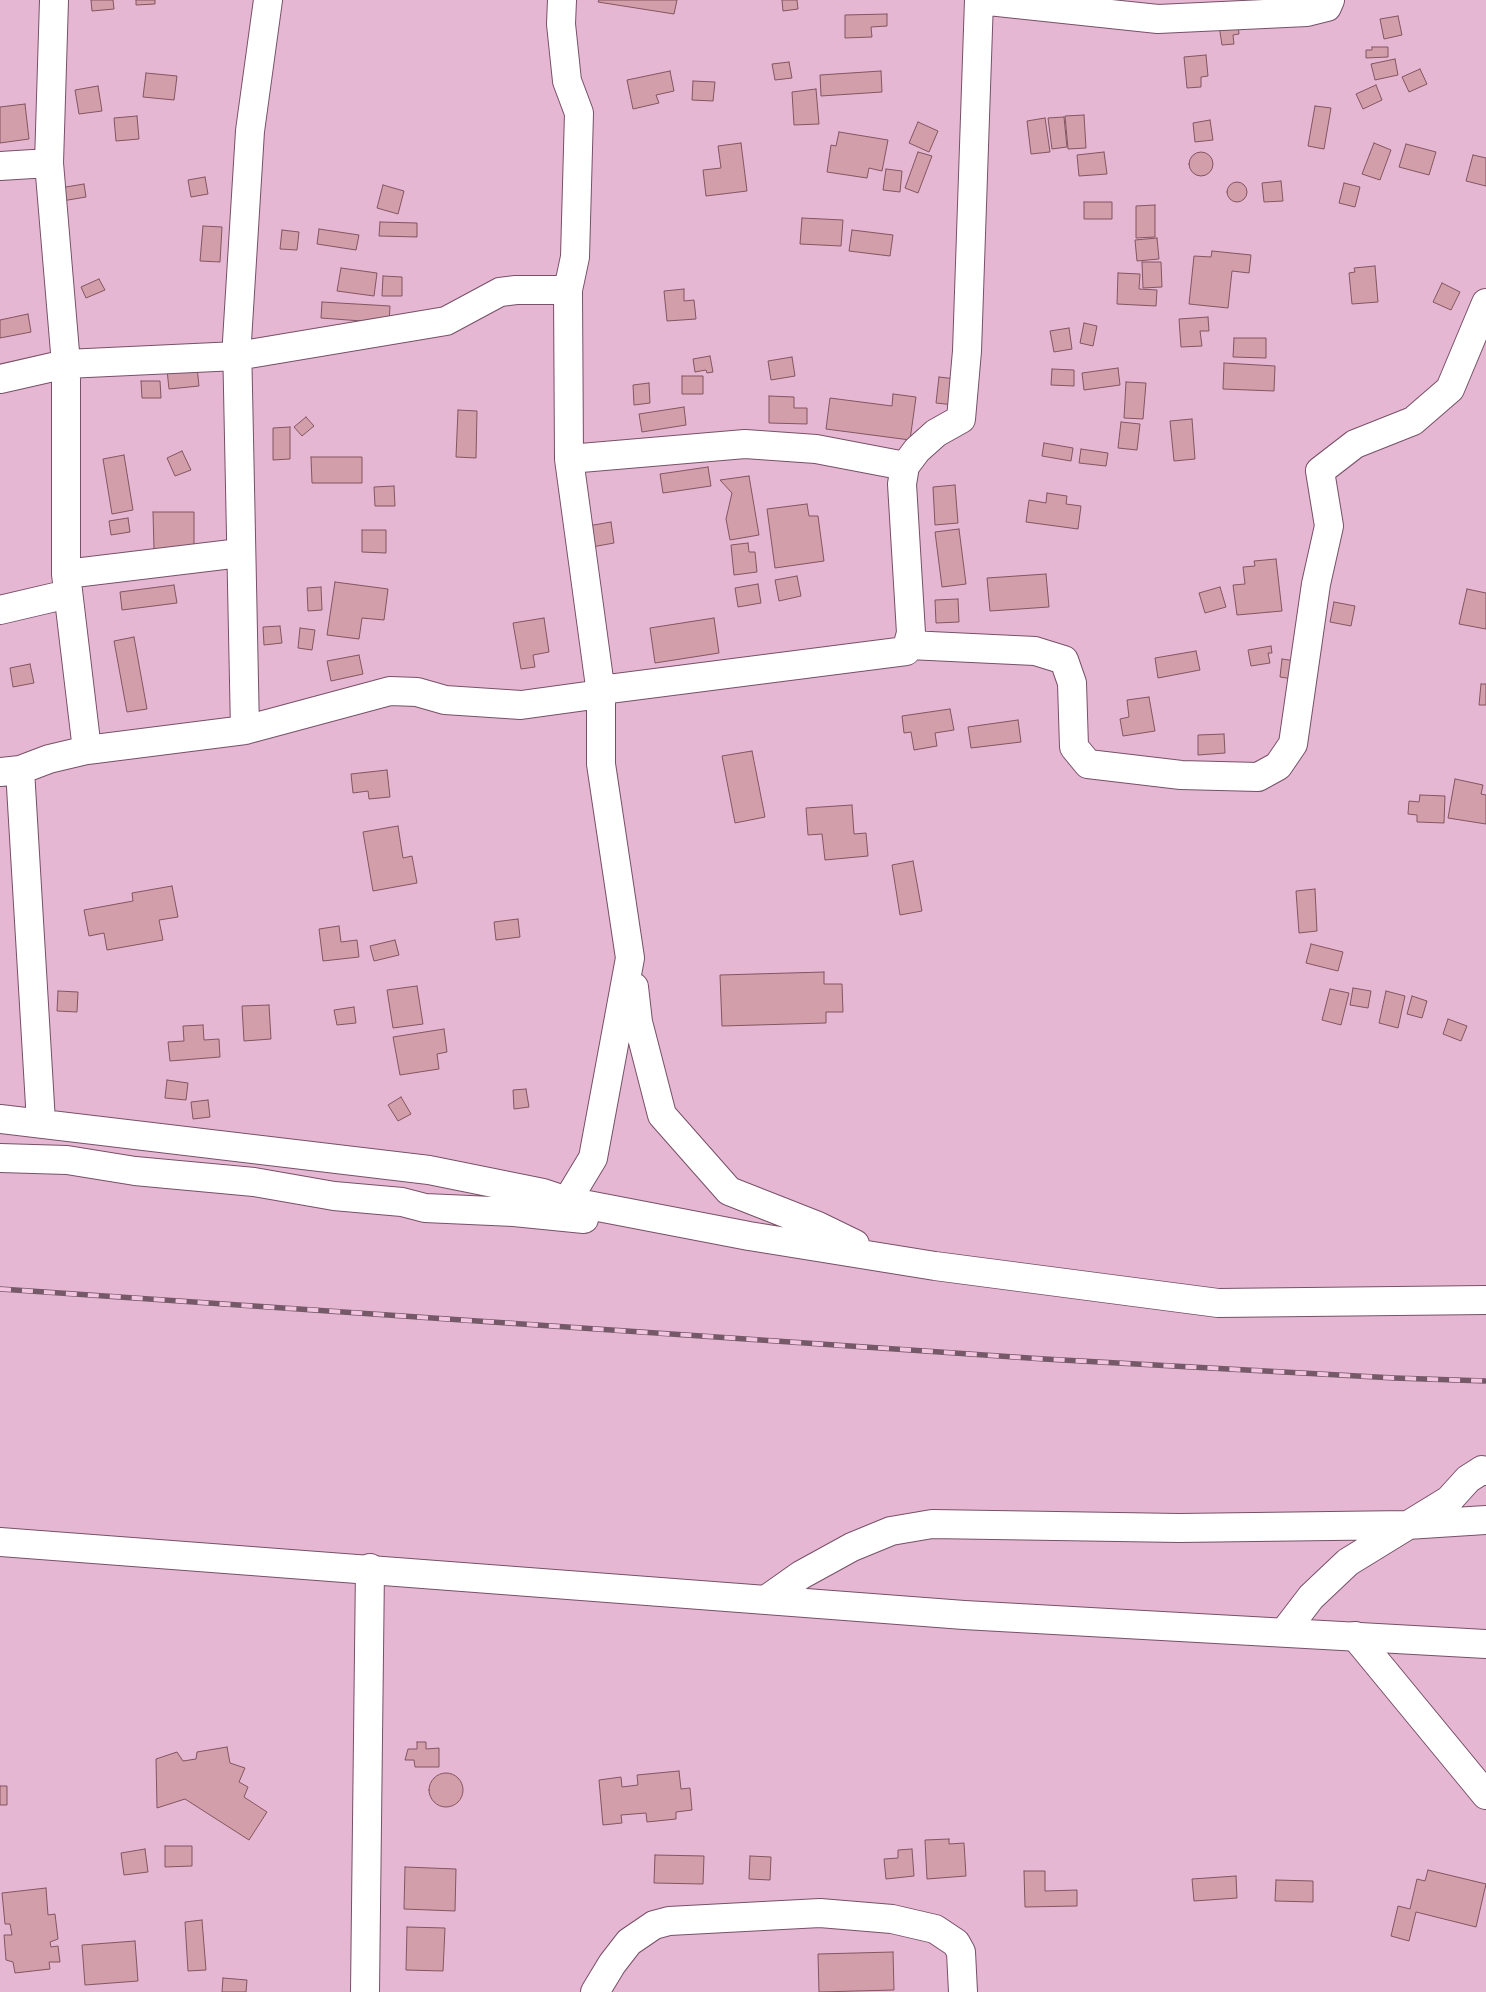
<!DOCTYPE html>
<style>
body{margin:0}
canvas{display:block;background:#e5b7d2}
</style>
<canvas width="1486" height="1992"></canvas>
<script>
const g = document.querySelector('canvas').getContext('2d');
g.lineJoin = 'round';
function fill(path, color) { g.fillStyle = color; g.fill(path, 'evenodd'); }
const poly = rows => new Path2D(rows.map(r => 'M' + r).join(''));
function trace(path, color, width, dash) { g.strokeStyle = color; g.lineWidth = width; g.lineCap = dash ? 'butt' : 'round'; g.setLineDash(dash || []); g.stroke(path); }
const building = poly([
 [91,0,113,0,114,9,92,11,91,0],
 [136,0,155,0,155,4,136,5,136,0],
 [599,0,677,0,674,14,598,2,599,0],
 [782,0,797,0,798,9,783,11,782,0],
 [887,14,887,26,871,27,872,37,845,38,845,15,887,14],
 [1398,16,1402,35,1384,39,1380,19,1398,16],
 [1238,24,1239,34,1233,35,1234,44,1222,45,1219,26,1238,24],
 [1372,47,1388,47,1388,57,1366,58,1366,50,1372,50,1372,47],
 [1206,55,1208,76,1201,77,1201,87,1187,88,1184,57,1206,55],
 [1395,59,1398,75,1375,80,1371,64,1395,59],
 [789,62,792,78,775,80,772,64,789,62],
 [1420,69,1427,84,1409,92,1402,77,1420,69],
 [670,71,674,91,656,95,659,103,633,109,627,80,670,71],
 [881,71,882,92,821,96,820,75,881,71],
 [146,73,177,76,174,100,143,97,146,73],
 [693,81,715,82,713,101,692,100,693,81],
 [1376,85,1382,100,1363,109,1356,94,1376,85],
 [98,86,102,111,79,114,75,90,98,86],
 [816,89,819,124,794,125,792,92,816,89],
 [25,104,29,139,0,143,0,107,25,104],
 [1315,106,1331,108,1324,149,1308,146,1315,106],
 [1084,115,1086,148,1068,149,1065,116,1084,115],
 [137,116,139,139,116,141,114,118,137,116],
 [1064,117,1067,147,1052,149,1048,118,1064,117],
 [1045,118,1050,152,1031,154,1027,121,1045,118],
 [1210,120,1213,140,1195,142,1193,123,1210,120],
 [918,122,938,131,929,152,909,143,918,122],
 [839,132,888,140,882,171,869,168,867,178,827,172,831,145,836,146,839,132],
 [741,143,747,191,706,196,703,170,721,168,718,146,741,143],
 [1374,143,1391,150,1380,180,1362,174,1374,143],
 [1406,144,1436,152,1429,175,1399,167,1406,144],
 [918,152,932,156,918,193,905,188,918,152],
 [1104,152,1107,174,1079,176,1077,155,1104,152],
 '1189 164a12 12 0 1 1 24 0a12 12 0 1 1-24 0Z',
 [1473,155,1486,158,1486,186,1466,181,1473,155],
 [886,169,902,171,900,192,883,190,886,169],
 [205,177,208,194,191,197,188,180,205,177],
 [1281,181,1283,201,1264,202,1262,183,1281,181],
 '1227 192a10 10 0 1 1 20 0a10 10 0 1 1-20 0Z',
 [1344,183,1360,187,1355,207,1339,203,1344,183],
 [84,184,86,197,62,201,60,188,84,184],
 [383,185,404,191,398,214,377,208,383,185],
 [1084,202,1112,202,1112,219,1084,219,1084,202],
 [1155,205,1155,237,1136,238,1136,206,1155,205],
 [802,218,843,220,841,246,800,244,802,218],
 [380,222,417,223,417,237,379,236,380,222],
 [203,226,222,227,220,262,200,261,203,226],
 [319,229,359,235,356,250,317,244,319,229],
 [282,230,299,232,297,250,280,249,282,230],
 [852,230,893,235,890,256,849,251,852,230],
 [1157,238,1159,259,1137,261,1135,240,1157,238],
 [1212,251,1251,255,1249,273,1232,271,1228,308,1189,304,1194,256,1211,257,1212,251],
 [1142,262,1161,262,1162,287,1143,288,1142,262],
 [1375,266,1378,302,1352,304,1349,273,1355,272,1354,268,1375,266],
 [341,268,377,273,374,296,337,291,341,268],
 [1118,273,1140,274,1139,289,1157,290,1156,306,1117,304,1118,273],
 [383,276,402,277,402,296,382,296,383,276],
 [99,279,105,290,86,298,81,287,99,279],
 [1442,283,1460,292,1451,310,1433,302,1442,283],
 [684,289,684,301,694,300,696,319,667,321,664,291,684,289],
 [322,302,390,306,389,323,321,318,322,302],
 [28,314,31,332,0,338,0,320,28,314],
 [1208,317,1209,331,1200,331,1202,346,1181,347,1179,319,1208,317],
 [1084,323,1097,326,1093,346,1080,343,1084,323],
 [1069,328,1072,349,1054,352,1050,331,1069,328],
 [1234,338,1266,338,1266,358,1233,357,1234,338],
 [710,356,713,372,707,373,706,370,695,372,693,359,710,356],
 [792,357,795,376,771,380,768,361,792,357],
 [1224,363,1275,366,1274,391,1223,389,1224,363],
 [197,367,199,386,169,389,167,370,197,367],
 [1118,368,1120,385,1084,390,1082,373,1118,368],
 [1052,369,1074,370,1074,386,1051,385,1052,369],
 [682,376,703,376,703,394,682,394,682,376],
 [939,377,956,379,954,405,936,403,939,377],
 [141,381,160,381,161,398,142,398,141,381],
 [1126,382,1146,383,1143,419,1124,418,1126,382],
 [649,383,650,403,634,405,633,385,649,383],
 [893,394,916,397,910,440,826,429,830,398,892,406,893,394],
 [769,396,794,397,794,408,807,408,807,424,769,423,769,396],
 [684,407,686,425,642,432,639,414,684,407],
 [458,410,477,411,476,458,456,457,458,410],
 [306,417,314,426,302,436,294,427,306,417],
 [1192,419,1195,459,1174,461,1170,421,1192,419],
 [1121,422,1140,424,1137,450,1118,448,1121,422],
 [290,427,290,459,273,460,273,428,290,427],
 [1044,443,1073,448,1071,461,1042,456,1044,443],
 [1081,449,1108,453,1106,466,1079,463,1081,449],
 [182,451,191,470,175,476,167,458,182,451],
 [124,455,133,510,112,514,103,459,124,455],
 [311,457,362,457,362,483,312,483,311,457],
 [708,467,711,486,663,493,660,474,708,467],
 [749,476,759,535,730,540,726,519,732,493,720,480,749,476],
 [955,485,958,523,935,525,933,487,955,485],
 [394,486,395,506,375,506,374,487,394,486],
 [1047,493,1067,496,1066,504,1081,506,1078,529,1026,522,1029,500,1046,503,1047,493],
 [807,504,809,516,818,516,824,561,775,568,767,509,807,504],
 [153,512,194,512,194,548,154,549,153,512],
 [128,518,130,532,111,535,109,521,128,518],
 [611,522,614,543,592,547,588,526,611,522],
 [959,529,966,584,942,587,935,532,959,529],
 [362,530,386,530,386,553,362,552,362,530],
 [748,543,749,552,755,552,757,572,734,575,731,545,748,543],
 [1276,559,1282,611,1237,615,1233,585,1245,584,1243,567,1255,566,1254,561,1276,559],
 [1046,574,1049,607,990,611,987,578,1046,574],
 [797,576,801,596,779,601,775,580,797,576],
 [335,582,388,589,384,620,362,618,359,639,327,635,335,582],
 [758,584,761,603,738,607,735,588,758,584],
 [174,585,177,603,122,610,120,592,174,585],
 [321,587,322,610,308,611,307,588,321,587],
 [1220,587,1226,607,1205,613,1199,593,1220,587],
 [1467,589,1486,593,1486,629,1459,624,1467,589],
 [958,599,959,622,936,623,935,600,958,599],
 [1334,602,1355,606,1351,626,1330,622,1334,602],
 [544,618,549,652,533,655,535,667,521,669,513,623,544,618],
 [714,618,719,653,655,663,650,628,714,618],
 [280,626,282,643,264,645,263,627,280,626],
 [300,628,315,630,312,650,298,648,300,628],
 [134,637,147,709,127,712,114,641,134,637],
 [1271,646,1272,653,1268,653,1270,663,1251,666,1248,650,1271,646],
 [1196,651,1200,670,1158,678,1155,658,1196,651],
 [359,655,363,674,331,681,327,661,359,655],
 [1282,659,1296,661,1293,679,1280,677,1282,659],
 [30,664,34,683,13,687,10,668,30,664],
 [1481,684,1486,684,1486,705,1479,705,1481,684],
 [1149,697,1155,731,1123,736,1120,719,1129,717,1127,700,1149,697],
 [950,709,954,730,935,733,937,746,914,750,911,732,904,733,902,716,950,709],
 [1018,720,1021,742,971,748,968,727,1018,720],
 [1224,734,1225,753,1198,755,1198,735,1224,734],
 [752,751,765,817,735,823,722,756,752,751],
 [387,770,390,797,369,799,368,791,353,793,351,774,387,770],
 [1455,779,1483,785,1481,794,1486,795,1486,824,1448,818,1455,779],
 [1420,795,1445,796,1444,823,1417,822,1417,815,1408,814,1409,801,1419,802,1420,795],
 [852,805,854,834,866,833,868,856,825,860,822,834,808,835,806,808,852,805],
 [398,826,403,858,412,856,417,883,373,891,363,832,398,826],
 [913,861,922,911,900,915,892,865,913,861],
 [172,886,178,917,159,920,163,940,107,950,104,933,89,936,84,910,133,901,132,893,172,886],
 [1315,889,1317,931,1299,933,1296,891,1315,889],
 [518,919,520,937,496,940,494,922,518,919],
 [339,926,341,942,357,940,359,957,323,961,319,929,339,926],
 [395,940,399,955,374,961,370,946,395,940],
 [1311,944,1343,952,1338,971,1306,963,1311,944],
 [824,972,824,984,842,984,843,1012,826,1012,826,1023,722,1026,720,975,824,972],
 [417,986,423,1024,393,1028,387,990,417,986],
 [1353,988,1371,991,1368,1008,1350,1005,1353,988],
 [1330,989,1349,993,1341,1025,1322,1020,1330,989],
 [58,991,78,992,77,1012,57,1011,58,991],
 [1386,991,1405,996,1398,1028,1379,1023,1386,991],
 [1412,996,1427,1001,1422,1018,1407,1014,1412,996],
 [269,1005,271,1039,244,1041,242,1006,269,1005],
 [354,1007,356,1023,337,1025,334,1010,354,1007],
 [1448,1019,1467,1026,1461,1041,1443,1034,1448,1019],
 [203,1025,204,1040,219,1039,220,1057,170,1061,168,1042,184,1041,183,1026,203,1025],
 [444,1029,447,1052,437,1054,439,1069,400,1075,393,1037,444,1029],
 [167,1080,188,1083,186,1100,165,1098,167,1080],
 [526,1089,529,1107,514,1109,513,1090,526,1089],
 [401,1097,411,1114,398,1121,388,1105,401,1097],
 [208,1100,210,1117,193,1119,191,1102,208,1100],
 [417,1742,426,1742,426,1749,439,1748,439,1767,415,1767,414,1760,405,1760,408,1749,417,1749,417,1742],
 [227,1747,230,1763,245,1768,239,1782,248,1787,244,1797,267,1812,249,1840,185,1799,157,1808,156,1759,177,1752,183,1761,196,1759,197,1752,227,1747],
 [679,1771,681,1789,690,1788,692,1810,676,1812,676,1819,647,1822,646,1813,621,1815,622,1823,603,1825,599,1780,621,1777,622,1787,638,1785,637,1775,679,1771],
 '429 1790a17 17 0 1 1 34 0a17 17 0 1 1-34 0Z',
 [0,1786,7,1786,7,1805,0,1805,0,1786],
 [949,1839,949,1844,964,1843,966,1876,927,1879,925,1840,949,1839],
 [165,1846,192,1846,192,1866,165,1867,165,1846],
 [145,1849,148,1872,124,1875,121,1853,145,1849],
 [912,1849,914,1876,886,1879,884,1859,898,1858,898,1850,912,1849],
 [655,1855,704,1856,703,1884,654,1883,655,1855],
 [750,1856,771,1857,770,1880,749,1879,750,1856],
 [405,1867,456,1869,455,1911,404,1909,405,1867],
 [1428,1870,1486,1884,1476,1927,1416,1912,1409,1941,1391,1936,1398,1906,1410,1909,1417,1879,1425,1881,1428,1870],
 [1024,1871,1045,1871,1045,1891,1077,1890,1077,1906,1025,1907,1024,1871],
 [1236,1876,1237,1898,1194,1901,1192,1879,1236,1876],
 [1276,1880,1313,1881,1313,1902,1275,1901,1276,1880],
 [46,1888,48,1915,55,1914,58,1939,50,1942,51,1947,58,1946,60,1962,49,1962,50,1969,15,1973,13,1962,6,1960,4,1935,12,1935,10,1924,5,1924,2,1893,46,1888],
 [202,1920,206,1970,188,1971,185,1922,202,1920],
 [407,1927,445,1928,443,1971,406,1970,407,1927],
 [135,1941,138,1981,85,1985,82,1945,135,1941],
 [893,1952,894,1990,819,1992,818,1954,893,1952],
 [223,1978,247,1980,246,1992,222,1992,223,1978]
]);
fill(building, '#d19eaa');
trace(building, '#835561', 1);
const street = poly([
 [54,0,49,163,66,364,66,574,87,750],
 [562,0,561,24,567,81,579,113,575,257,568,290,569,459,601,694,601,764,630,958,593,1158,567,1201],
 [979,0,1158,19,1307,12,1327,7,1330,0],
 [0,166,49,163],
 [0,379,66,364,237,356,446,321,500,292,516,290,568,290],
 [569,459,745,444,816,449,905,466],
 [66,574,240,553],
 [0,610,68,594],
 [909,645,1035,651,1064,660,1072,683,1074,747,1088,764,1181,775,1258,777,1278,766,1293,744,1316,584,1329,526,1320,471,1355,444,1413,421,1450,389,1486,303],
 [245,730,237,341,250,131,268,0],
 [20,770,41,1122],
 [0,772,20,770,49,759,87,750,245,730,390,691,417,692,445,700,521,705,601,694,601,690,906,651,911,633,902,484,905,466,917,450,936,433,961,419,967,351,979,0],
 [634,987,638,1022,662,1115,729,1191,818,1226,855,1244],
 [0,1119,429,1170,543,1193,567,1201,749,1236,935,1266,1218,1303,1486,1300],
 [0,1158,67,1160,135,1171,254,1182,334,1196,402,1202,425,1208,514,1212,584,1219],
 [767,1599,801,1575,852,1547,891,1531,932,1524,1179,1528,1407,1525,1486,1520],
 [1285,1631,1311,1597,1348,1562,1449,1500,1468,1479,1482,1470,1486,1471],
 [1355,1636,1486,1795],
 [365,1992,370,1568],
 [595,1992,612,1964,629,1942,654,1925,669,1921,820,1913,892,1919,935,1929,956,1943,961,1952,963,1992]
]);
const secondary = poly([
 [0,1542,964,1615,1486,1644]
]);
trace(street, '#785068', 30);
trace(secondary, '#785068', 30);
trace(street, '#fff', 28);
trace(secondary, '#fff', 28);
const rail = poly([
 [0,1289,1044,1359,1394,1378,1486,1381]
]);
trace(rail, '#755969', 5.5);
trace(rail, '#f2c4df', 4, [11]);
</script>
